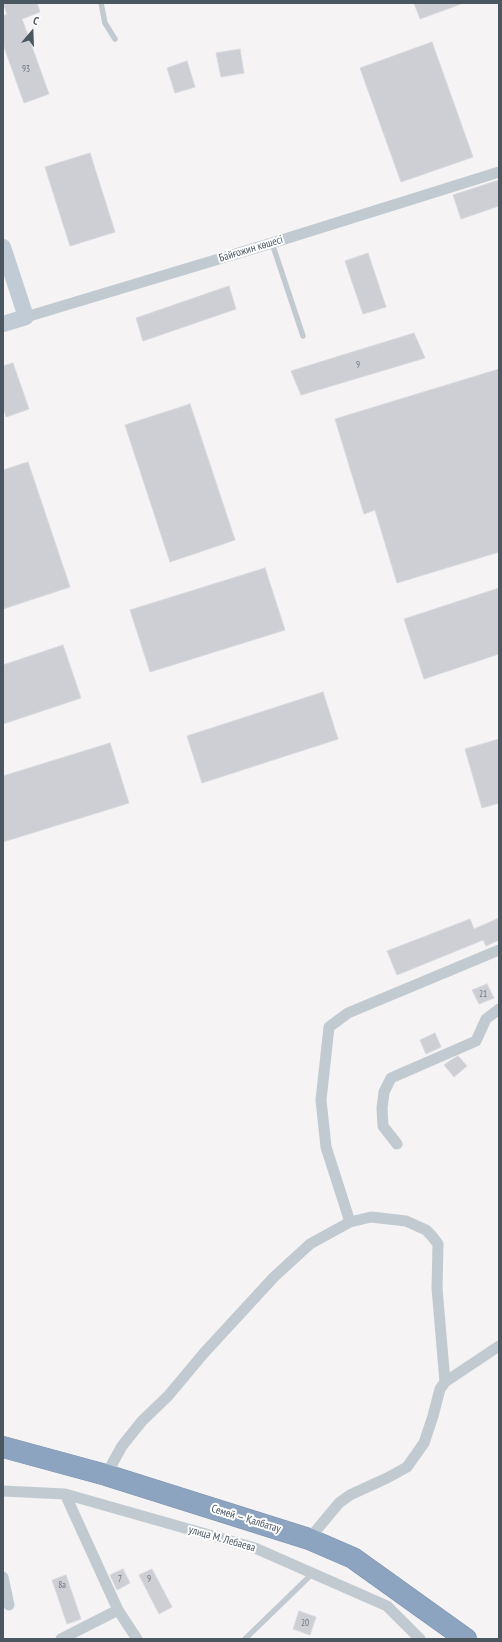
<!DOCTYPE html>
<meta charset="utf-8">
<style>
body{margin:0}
#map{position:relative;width:502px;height:1642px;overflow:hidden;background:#f5f3f3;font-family:"PT Sans Narrow",sans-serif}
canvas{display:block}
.frame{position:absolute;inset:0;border:4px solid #4a5660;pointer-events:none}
.north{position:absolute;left:12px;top:12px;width:40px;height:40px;-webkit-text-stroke:3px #fff;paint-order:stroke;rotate:19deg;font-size:11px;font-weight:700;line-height:16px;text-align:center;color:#4a5660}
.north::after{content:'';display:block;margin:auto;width:14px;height:18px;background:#4a5660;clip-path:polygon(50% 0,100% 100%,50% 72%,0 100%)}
</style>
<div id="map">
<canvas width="502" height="1642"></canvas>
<div class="frame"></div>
<div class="north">С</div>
</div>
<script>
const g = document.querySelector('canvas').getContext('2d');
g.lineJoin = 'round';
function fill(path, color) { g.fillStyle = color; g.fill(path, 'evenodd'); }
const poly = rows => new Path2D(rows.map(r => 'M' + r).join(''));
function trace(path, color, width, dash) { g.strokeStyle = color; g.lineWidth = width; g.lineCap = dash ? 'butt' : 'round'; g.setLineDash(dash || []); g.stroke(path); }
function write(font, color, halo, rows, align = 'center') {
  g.font = font + ' "PT Sans Narrow",sans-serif'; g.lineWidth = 4; g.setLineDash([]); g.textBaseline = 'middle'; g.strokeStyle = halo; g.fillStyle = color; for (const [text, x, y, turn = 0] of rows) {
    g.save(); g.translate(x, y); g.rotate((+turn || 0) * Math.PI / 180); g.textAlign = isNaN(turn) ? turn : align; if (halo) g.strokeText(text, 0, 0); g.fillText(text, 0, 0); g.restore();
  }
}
const building = poly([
 [3,3,37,3,40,12,22,19,49,94,24,103,3,44,3,16,7,14,3,3],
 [414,3,461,3,461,4,420,19,414,3],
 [432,42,473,157,401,182,360,68,432,42],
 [240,49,244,73,221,77,216,53,240,49],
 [187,61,195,87,175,93,167,68,187,61],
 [90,153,115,232,70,246,45,167,90,153],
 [499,180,499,206,461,219,453,195,499,180],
 [368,253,386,307,363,314,345,261,368,253],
 [229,286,236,309,143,341,136,318,229,286],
 [414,333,425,358,301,395,291,371,414,333],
 [13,363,29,409,6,417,3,407,3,366,13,363],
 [499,369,499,552,397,583,375,510,364,514,335,419,499,369],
 [190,404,235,540,170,562,125,425,190,404],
 [28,462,70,587,3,609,3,470,28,462],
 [265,568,285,630,150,672,130,610,265,568],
 [499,588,499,654,424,679,404,619,499,588],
 [63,645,81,698,3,724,3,665,63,645],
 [323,692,338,739,202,783,187,736,323,692],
 [499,739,499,803,482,808,465,749,499,739],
 [110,743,129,803,3,842,3,776,110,743],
 [499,918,499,940,486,946,483,940,397,975,387,951,470,919,474,929,499,918],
 [487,984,494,998,479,1004,472,990,487,984],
 [435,1033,441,1047,426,1054,420,1040,435,1033],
 [458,1056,467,1066,454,1077,444,1065,451,1060,458,1056],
 [123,1569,130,1583,117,1590,110,1575,123,1569],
 [152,1569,172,1607,159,1614,139,1575,152,1569],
 [66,1575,81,1619,67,1624,52,1580,66,1575],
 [299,1611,316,1617,310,1635,293,1629,299,1611]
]);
fill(building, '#cdcfd5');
trace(building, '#d7d9de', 1);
const highway = poly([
 [3,1447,106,1475,309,1539,353,1558,466,1639]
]);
trace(highway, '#778fac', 22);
trace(poly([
 [101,3,105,23,115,39],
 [272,243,303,336],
 [245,1639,313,1573]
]), '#c1cad1', 5.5);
trace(poly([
 [26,317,272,243,499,172],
 [397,1144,383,1126,382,1108,384,1092,391,1078,476,1041,486,1019,499,1009],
 [350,1222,326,1147,321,1100,329,1027,348,1013,499,950],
 [106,1475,122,1446,142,1421,168,1396,204,1353,274,1277,310,1244,350,1222,371,1217,406,1221,426,1230,431,1235,438,1244,437,1288,445,1382],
 [3,1491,65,1494,255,1548,387,1606,420,1639],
 [65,1494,118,1610,137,1639],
 [309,1539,339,1503,350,1495,387,1478,407,1467,424,1443,433,1416,440,1389,445,1382,499,1346],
 [3,1577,9,1605],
 [61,1639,118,1610]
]), '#c1cad1', 11);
trace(poly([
 [3,247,26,317,3,324]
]), '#c1cbd6', 16);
trace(highway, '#8ca4c0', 21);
write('9px', '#6b747d', null, [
 ["93",26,69],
 ["9",358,365],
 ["21",483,994],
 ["7",120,1579],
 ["9",149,1579],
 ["8а",62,1585],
 ["20",305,1623]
]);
write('11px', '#4a5660', '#fff', [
 ["Байғожин көшесі",251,249,-17],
 ["Семей — Қалбатау",246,1519,17],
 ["улица М. Лебаева",222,1539,16]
]);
</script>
